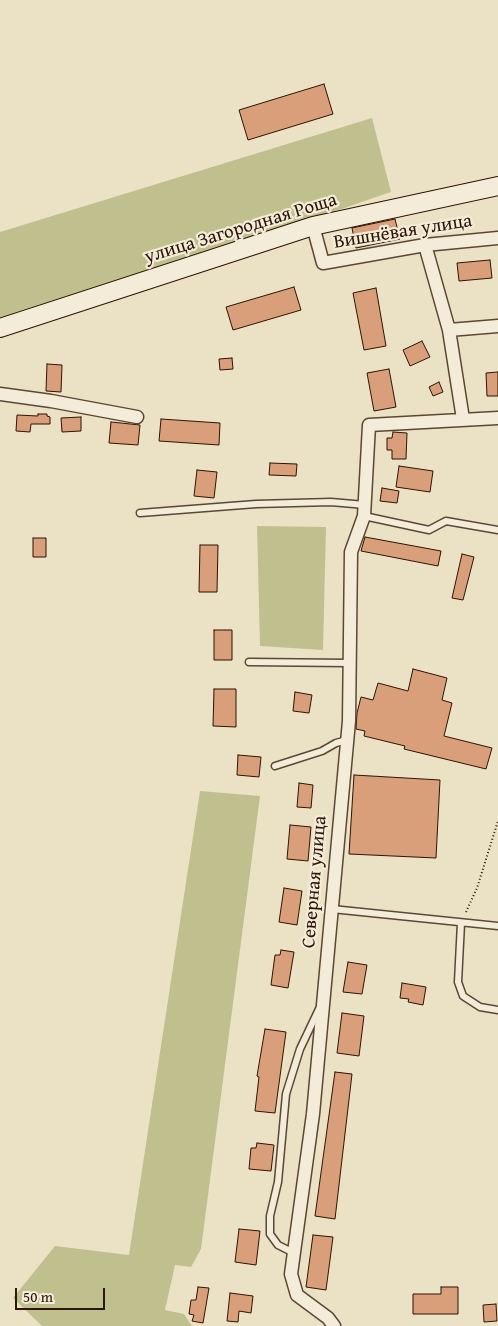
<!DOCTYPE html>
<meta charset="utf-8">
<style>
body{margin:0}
#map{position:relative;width:498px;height:1326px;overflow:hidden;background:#ebe1c5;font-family:"Gentium Book Plus",serif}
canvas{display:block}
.scale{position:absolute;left:15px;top:1288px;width:90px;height:22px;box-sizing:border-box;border:2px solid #2d1403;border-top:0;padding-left:6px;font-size:15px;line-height:18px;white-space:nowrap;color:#2d1403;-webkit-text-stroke:4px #f2ecd9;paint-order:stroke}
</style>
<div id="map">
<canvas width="498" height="1326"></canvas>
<div class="scale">50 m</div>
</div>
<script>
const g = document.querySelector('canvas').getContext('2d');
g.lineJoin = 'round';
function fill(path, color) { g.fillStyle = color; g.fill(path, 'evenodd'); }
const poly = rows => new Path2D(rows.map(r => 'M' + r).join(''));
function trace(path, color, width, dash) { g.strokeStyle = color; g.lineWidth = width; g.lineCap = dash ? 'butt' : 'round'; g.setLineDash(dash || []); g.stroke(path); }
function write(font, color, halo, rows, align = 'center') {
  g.font = font + ' "Gentium Book Plus",serif'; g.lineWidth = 4.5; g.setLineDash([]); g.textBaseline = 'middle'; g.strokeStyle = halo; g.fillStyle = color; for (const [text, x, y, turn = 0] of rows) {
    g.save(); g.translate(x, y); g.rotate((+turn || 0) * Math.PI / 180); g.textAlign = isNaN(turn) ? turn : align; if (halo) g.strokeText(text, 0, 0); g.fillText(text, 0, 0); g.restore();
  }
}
fill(poly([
 [372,118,391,192,0,326,0,232],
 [257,526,326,527,323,650,260,646],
 [200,791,260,796,201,1249,191,1267,175,1265,165,1310,184,1314,192,1326,42,1326,13,1298,55,1246,129,1255]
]), '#c0c08f');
const building = poly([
 [324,84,333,114,248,140,239,110,324,84],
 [395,219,400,239,356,248,352,228,395,219],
 [490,260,492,278,459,281,457,263,490,260],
 [294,287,301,310,233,330,226,307,294,287],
 [376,288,386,346,364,350,353,293,376,288],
 [422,341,430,357,410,366,403,350,422,341],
 [232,358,233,369,220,370,219,359,232,358],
 [47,364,62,365,61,392,46,391,47,364],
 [389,369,396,407,374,411,367,373,389,369],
 [498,372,498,396,487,396,486,373,498,372],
 [439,382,443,392,433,396,429,387,439,382],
 [38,414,47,414,47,416,50,417,50,424,31,424,30,432,16,431,17,415,38,416,38,414],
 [81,417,81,431,62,432,61,418,81,417],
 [161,419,220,423,219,445,159,441,161,419],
 [111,422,140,425,138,445,109,443,111,422],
 [393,432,407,433,406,459,392,459,392,450,387,450,387,438,392,438,393,432],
 [270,463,297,464,296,476,269,475,270,463],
 [399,466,433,471,430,492,396,487,399,466],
 [197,470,217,472,214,498,194,496,197,470],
 [382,488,399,491,397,503,380,501,382,488],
 [365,537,441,551,438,566,361,551,365,537],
 [33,538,46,538,46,557,33,557,33,538],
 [200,545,218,545,217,592,199,592,200,545],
 [462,554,474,557,463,600,452,598,462,554],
 [214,630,232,630,232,660,214,660,214,630],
 [413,669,447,678,442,700,452,703,444,736,492,748,486,769,404,749,405,746,364,736,365,731,356,729,357,713,361,697,373,700,378,683,408,691,413,669],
 [214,689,236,689,236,727,213,726,214,689],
 [295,692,312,695,309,713,293,711,295,692],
 [238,755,261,757,259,777,237,775,238,755],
 [354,775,440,780,436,858,349,854,354,775],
 [299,783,313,785,311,808,297,807,299,783],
 [290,825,311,827,308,861,287,859,290,825],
 [284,888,302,891,297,925,279,922,284,888],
 [281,950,294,952,288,988,271,985,275,955,280,955,281,950],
 [348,962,367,965,362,994,343,992,348,962],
 [402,983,426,987,423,1005,408,1002,409,999,400,998,402,983],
 [342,1013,364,1016,359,1056,337,1053,342,1013],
 [265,1029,286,1032,275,1113,255,1111,259,1077,257,1076,265,1029],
 [335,1072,352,1074,335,1219,315,1216,335,1072],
 [257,1143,274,1145,271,1171,249,1169,251,1148,256,1148,257,1143],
 [239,1229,260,1231,256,1265,235,1262,239,1229],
 [313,1235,333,1237,326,1290,306,1287,313,1235],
 [198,1287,209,1288,203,1323,192,1321,194,1315,189,1314,191,1300,196,1300,198,1287],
 [441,1287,458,1287,458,1314,413,1314,413,1294,441,1294,441,1287],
 [230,1293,253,1296,251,1313,239,1311,238,1322,227,1321,230,1293],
 [496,1304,497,1321,484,1322,483,1305,496,1304]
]);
fill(building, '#d99e7a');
trace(building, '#2d1403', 1);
const lane = poly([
 [140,513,256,504,331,502,365,505],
 [364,516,429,530,446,521,498,530],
 [249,662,349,663],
 [275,766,322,751,336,743,347,740],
 [332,909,498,926],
 [461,923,458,982,463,996,480,1007,498,1010],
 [294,1253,278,1245,270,1234,270,1216,278,1182,286,1094,300,1049,319,1009]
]);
const street = poly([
 [313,226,323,263,425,245,498,238],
 [425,245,449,330,463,419],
 [449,330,498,326],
 [0,394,51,401,137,417],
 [334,1326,328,1318,297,1295,291,1274,313,1114,349,721,351,552,364,516,369,425,498,418]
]);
const secondary = poly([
 [0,328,313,226,498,186]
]);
trace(lane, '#5c4734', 9);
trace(street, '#5c4734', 15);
trace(secondary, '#2d1403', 20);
trace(poly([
 [466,912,477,888,498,821]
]), '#2d1403', 2, [1, 2.5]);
trace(lane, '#f2ecd9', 6);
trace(street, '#f2ecd9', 12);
trace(secondary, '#f2ecd9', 18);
write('19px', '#2d1403', '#f2ecd9', [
 ["улица Загородная Роща",241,229,-17],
 ["Вишнёвая улица",403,232,-9],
 ["Северная улица",315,882,-85]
]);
</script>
